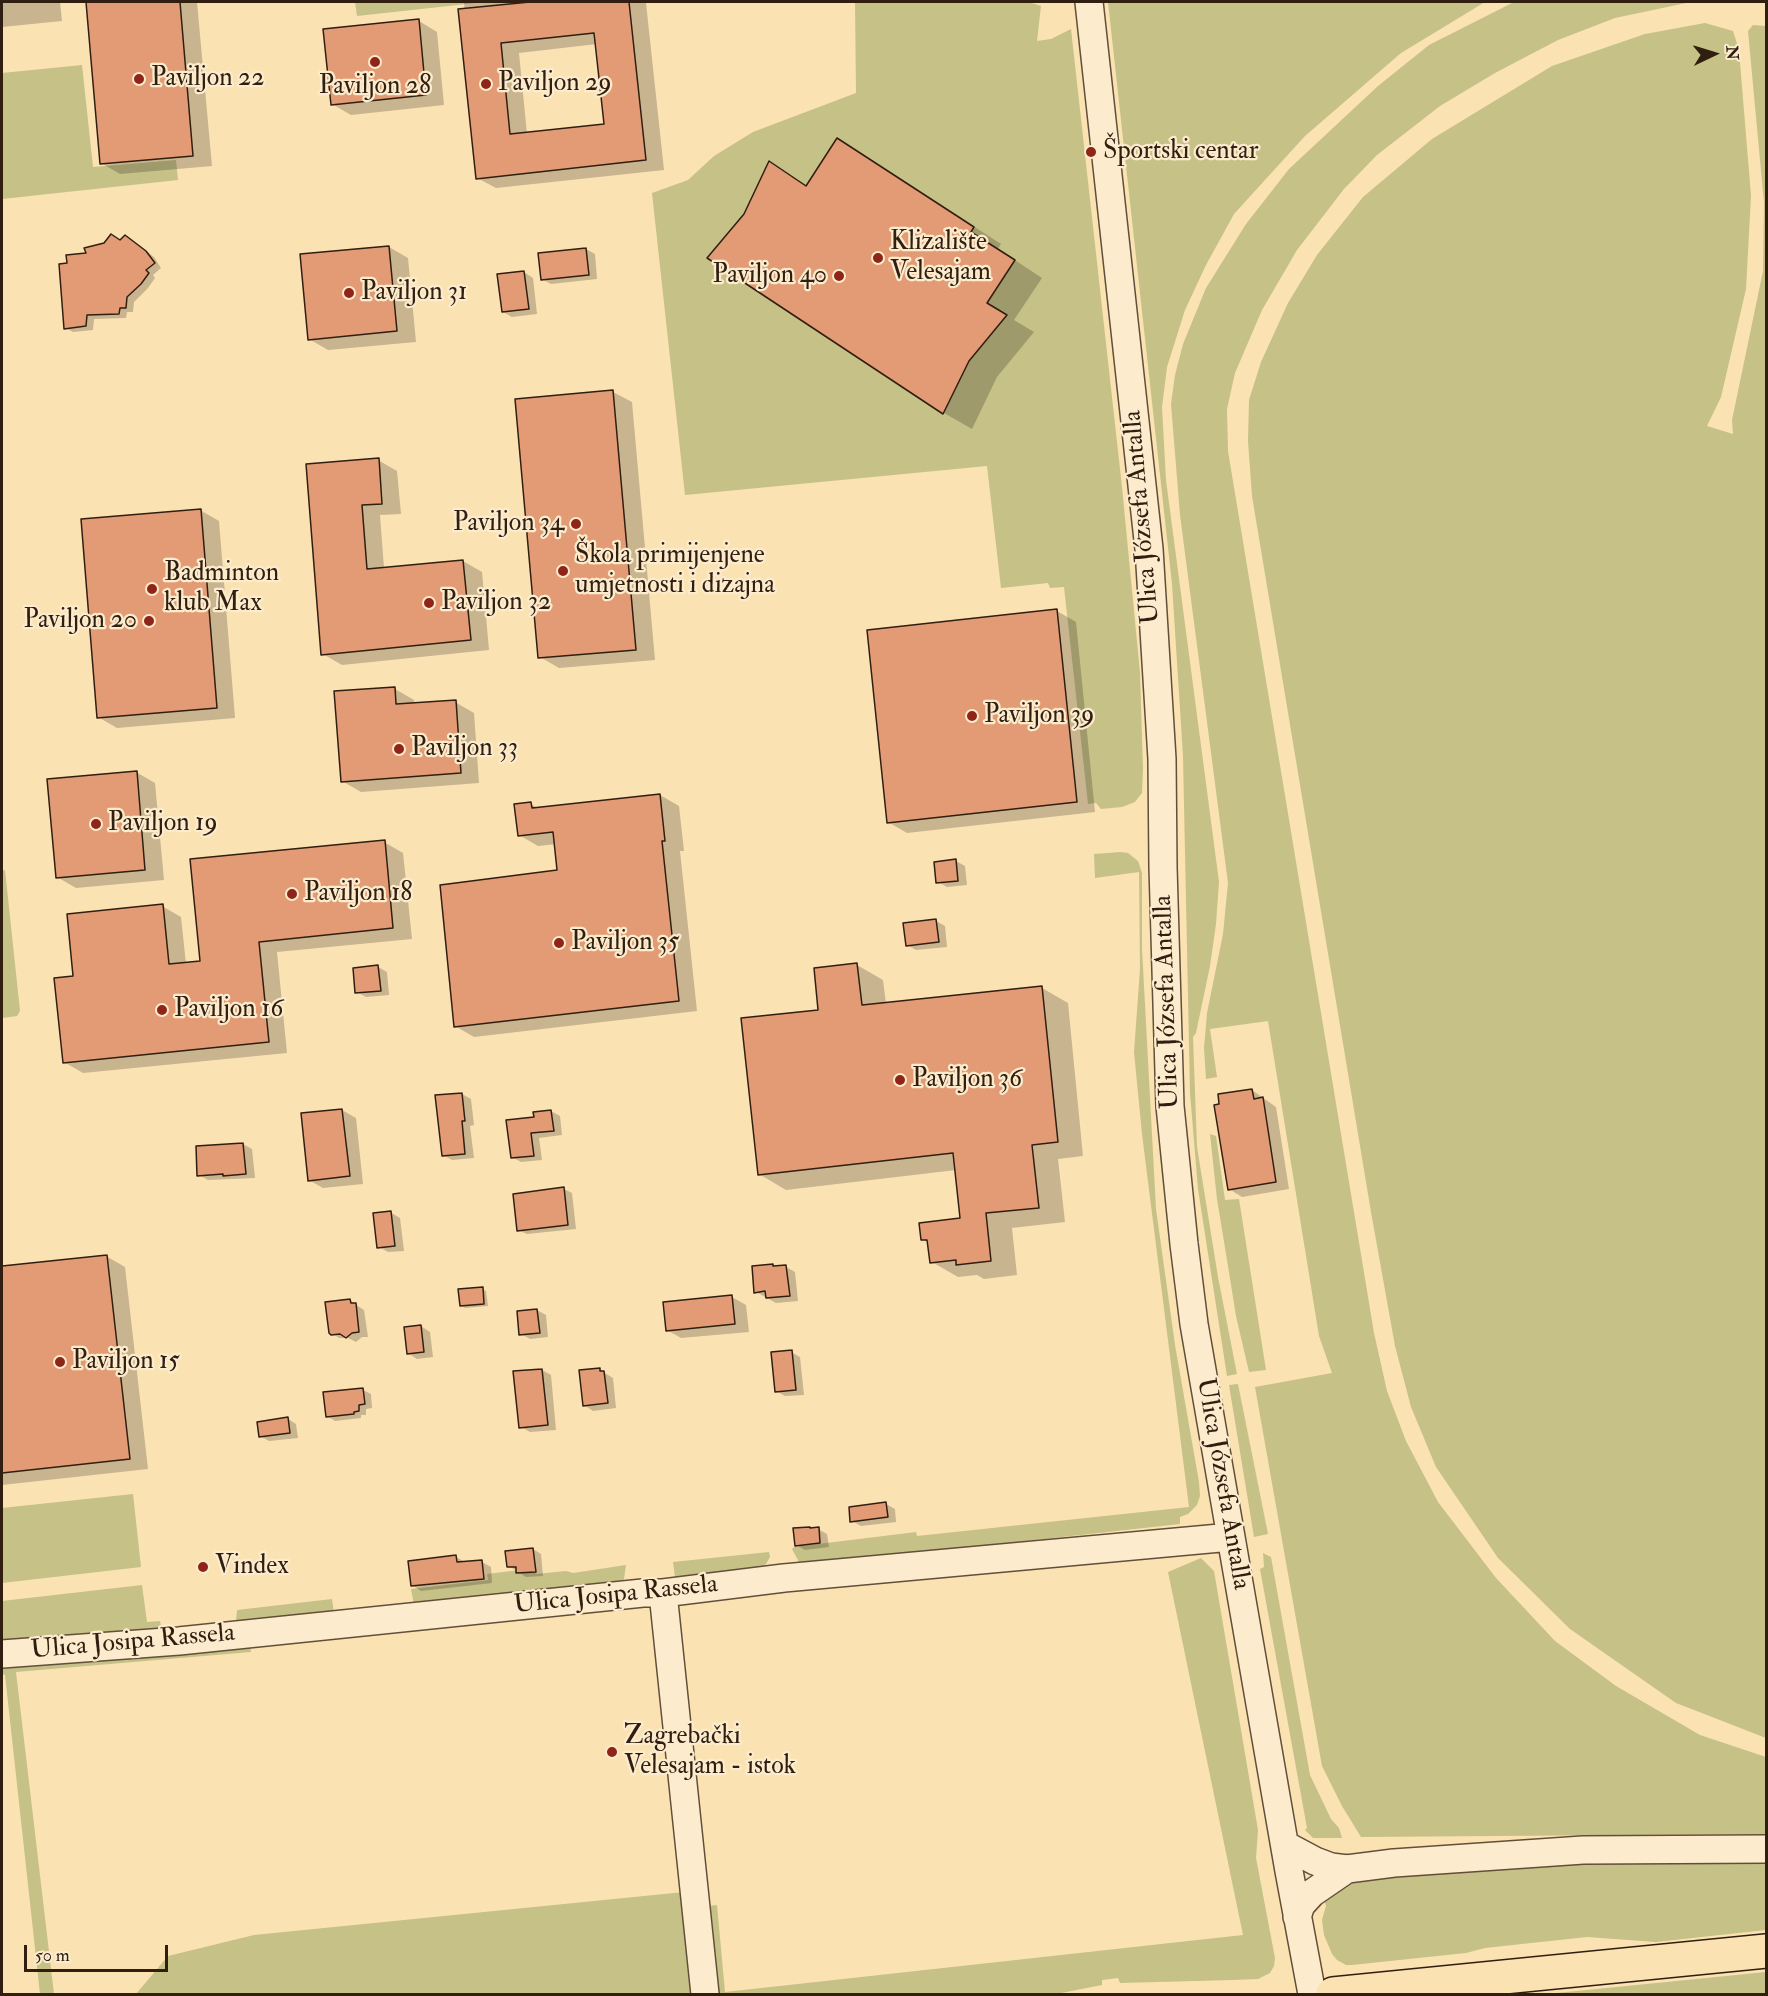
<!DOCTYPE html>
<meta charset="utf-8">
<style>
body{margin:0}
#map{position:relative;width:1768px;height:1996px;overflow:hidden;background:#fae2b2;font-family:"IM FELL Double Pica",serif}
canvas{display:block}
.frame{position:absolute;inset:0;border:3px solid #301e11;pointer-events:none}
.north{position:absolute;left:1684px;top:24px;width:60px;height:60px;-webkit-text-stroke:4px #fceccd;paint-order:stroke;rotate:86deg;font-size:16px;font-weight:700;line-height:24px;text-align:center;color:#301e11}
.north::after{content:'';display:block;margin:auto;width:21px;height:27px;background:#301e11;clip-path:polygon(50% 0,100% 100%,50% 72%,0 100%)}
.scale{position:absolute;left:24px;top:1945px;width:144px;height:27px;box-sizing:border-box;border:3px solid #301e11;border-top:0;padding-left:8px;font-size:18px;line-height:21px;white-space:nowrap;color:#301e11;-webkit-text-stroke:4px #fceccd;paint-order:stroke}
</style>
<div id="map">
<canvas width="1768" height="1996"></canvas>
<div class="frame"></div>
<div class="north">N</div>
<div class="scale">50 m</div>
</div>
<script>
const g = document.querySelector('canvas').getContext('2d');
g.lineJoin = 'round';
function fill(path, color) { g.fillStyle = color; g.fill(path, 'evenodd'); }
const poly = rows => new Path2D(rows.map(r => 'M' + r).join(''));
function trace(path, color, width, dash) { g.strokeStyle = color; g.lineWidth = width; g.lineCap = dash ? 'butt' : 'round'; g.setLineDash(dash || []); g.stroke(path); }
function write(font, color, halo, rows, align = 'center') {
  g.font = font + ' "IM FELL Double Pica",serif'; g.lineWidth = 4.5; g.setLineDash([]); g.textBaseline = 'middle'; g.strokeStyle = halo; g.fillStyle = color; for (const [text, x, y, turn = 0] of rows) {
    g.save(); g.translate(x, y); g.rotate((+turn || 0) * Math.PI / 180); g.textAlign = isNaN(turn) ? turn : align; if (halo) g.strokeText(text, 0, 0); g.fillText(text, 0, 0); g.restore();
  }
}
fill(poly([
 [355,2,485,2,357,16],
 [855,2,1029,2,1041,6,1037,41,1051,39,1071,29,1122,487,1140,673,1143,769,1142,793,1135,802,1122,807,1101,809,1096,803,1088,804,1064,587,1050,588,1048,583,1001,588,987,466,685,495,652,193,688,180,714,156,753,132,856,93],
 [1108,2,1485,2,1401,53,1305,136,1234,214,1206,265,1185,310,1167,367,1162,407,1166,480,1219,882,1216,924,1210,966,1196,1033,1193,1037,1197,1147,1218,1277,1237,1374,1227,1376,1198,1189,1190,1093,1183,756,1172,584],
 [1514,2,1691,2,1615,18,1558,40,1495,73,1440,106,1377,155,1344,189,1297,250,1262,310,1235,373,1227,409,1228,451,1374,1333,1387,1391,1406,1441,1438,1502,1496,1578,1555,1641,1616,1686,1700,1735,1766,1757,1766,1834,1361,1837,1342,1806,1322,1766,1255,1387,1332,1373,1319,1336,1268,1021,1210,1029,1217,1077,1206,1079,1204,1048,1207,1013,1223,934,1228,883,1180,515,1171,404,1175,375,1183,344,1206,288,1246,224,1289,169,1378,86,1429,45],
 [1705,23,1733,31,1739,50,1751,196,1746,289,1721,397,1707,426,1733,434,1732,420,1763,271,1764,203,1748,31,1753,25,1766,26,1766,1738,1676,1703,1570,1629,1498,1558,1436,1467,1411,1407,1395,1346,1371,1212,1252,496,1248,441,1249,400,1261,362,1288,303,1317,255,1363,197,1432,139,1552,66,1645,34],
 [82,65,93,167,176,160,178,180,2,199,2,73],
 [1121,852,1128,853,1138,861,1142,873,1142,949,1156,1209,1175,1345,1199,1482,1200,1496,1197,1505,1188,1514,1180,1517,1180,1524,809,1565,799,1562,792,1549,794,1547,916,1532,917,1536,1189,1507,1142,1134,1134,1052,1140,969,1139,872,1095,878,1094,854],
 [5,870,20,1011,17,1016,2,1018,2,871],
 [1210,1134,1216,1136,1225,1200,1239,1199,1266,1370,1249,1372,1236,1316,1227,1260,1217,1199],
 [1238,1384,1268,1534,1254,1537,1229,1385],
 [133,1494,141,1567,2,1583,2,1508],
 [769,1552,770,1557,766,1564,760,1569,675,1577,673,1562],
 [1263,1553,1271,1557,1310,1775,1331,1819,1339,1828,1342,1838,1313,1838,1305,1830,1307,1828,1260,1569,1264,1567],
 [1201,1558,1214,1571,1258,1830,1256,1858,1275,1958,1274,1966,1270,1973,1258,1979,1233,1980,1120,1983,1118,1978,1102,1980,1102,1985,1056,1994,714,1994,705,1906,717,1905,725,1992,1243,1935,1168,1572],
 [626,1565,624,1579,621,1584,414,1605,411,1589,488,1580,487,1574,535,1568,536,1574,566,1571,573,1573],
 [142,1585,147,1622,160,1621,162,1631,2,1642,2,1601],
 [332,1599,334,1613,240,1623,236,1621,237,1610],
 [250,1646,251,1652,16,1672,54,1994,40,1994,5,1675,2,1674,2,1663],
 [1612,1857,1766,1857,1766,1930,1656,1942,1587,1937,1485,1948,1466,1953,1352,1965,1346,1965,1337,1960,1332,1954,1324,1935,1322,1920,1326,1906,1323,1896,1338,1886,1353,1881,1399,1871],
 [684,1892,697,1994,136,1994,168,1956,254,1935],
 [1766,1972,1766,1994,1547,1994]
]), '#c6c187');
fill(poly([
 [2,2,60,2,62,21,2,27],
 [87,2,197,2,212,166,120,174,101,163],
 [464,2,643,2,646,3,664,170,496,188,477,178],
 [597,44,606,126,527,134,519,53],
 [419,21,437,32,444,105,351,115,332,104],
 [865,156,1001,244,998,249,1042,278,1014,320,1034,332,997,377,972,429,944,413,709,258,745,215,770,163,808,186],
 [121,241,133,241,154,257,161,268,153,275,155,278,148,288,134,302,133,312,127,312,126,318,94,319,93,330,73,332,66,328,69,264,88,254],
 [389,247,408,258,416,342,328,350,309,339],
 [586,249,595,254,597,279,551,284,542,279],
 [524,272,533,278,537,314,512,317,503,312],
 [613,392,632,402,655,660,559,668,540,657],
 [378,460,397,471,401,514,380,515,384,568,463,561,482,572,489,650,342,665,323,654,308,465],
 [200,510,219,521,235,718,117,728,98,717],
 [1057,611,1076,622,1095,812,907,833,888,822],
 [395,689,414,700,414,705,455,702,474,713,479,783,361,792,342,781],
 [136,772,155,783,164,880,76,888,57,877],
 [660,795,679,806,684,851,680,851,697,1011,474,1037,455,1026,559,871,556,844,538,846,519,835,531,804,539,809],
 [384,842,403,853,412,939,277,952,287,1053,83,1073,64,1062,75,978,162,906,181,917,186,964,202,963],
 [956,861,965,866,967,885,947,887,938,882],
 [936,921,945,926,947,947,916,950,907,945],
 [857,965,883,980,886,1004,1042,988,1068,1003,1083,1156,1058,1159,1065,1222,1012,1228,1017,1275,984,1279,977,1275,958,1277,932,1262,929,1243,923,1239,961,1219,956,1170,786,1190,759,1174,820,1011],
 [378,967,387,972,389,995,366,997,357,992],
 [1252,1090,1276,1107,1289,1189,1242,1197,1229,1189],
 [462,1094,471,1099,474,1125,470,1126,474,1158,452,1160,443,1155],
 [342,1110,356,1118,363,1184,323,1188,309,1180],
 [551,1111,560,1116,562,1135,539,1138,542,1160,521,1162,512,1157,535,1118],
 [243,1144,252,1149,255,1178,208,1180,199,1175],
 [564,1189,572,1193,576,1229,527,1234,518,1230],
 [390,1212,400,1218,404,1251,388,1252,379,1247],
 [106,1256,125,1267,148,1469,2,1485,2,1268],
 [772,1266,776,1268,786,1267,795,1272,798,1301,776,1303,756,1292],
 [482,1289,486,1291,488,1306,465,1308,461,1305],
 [732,1297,746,1305,749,1332,681,1338,667,1330],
 [350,1301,364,1310,368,1337,362,1337,356,1342,348,1338,339,1338,330,1332],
 [537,1310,546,1315,548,1337,530,1339,521,1334],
 [421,1326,430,1332,433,1357,417,1359,408,1353,405,1328],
 [791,1352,800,1357,804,1395,785,1396,776,1391],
 [542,1370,551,1375,556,1430,530,1432,521,1427],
 [600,1370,613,1378,616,1408,593,1411,584,1405],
 [363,1390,371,1394,372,1408,366,1409,366,1415,361,1415,361,1418,335,1421,327,1416],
 [287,1418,296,1424,298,1438,269,1441,260,1436],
 [886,1504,895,1509,896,1522,861,1526,852,1521],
 [818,1529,827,1534,829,1547,805,1550,796,1545],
 [533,1549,541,1554,543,1576,526,1577,509,1566],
 [456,1557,465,1562,482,1562,491,1567,492,1583,421,1591,412,1585]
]), '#0003');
const building = poly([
 [86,2,180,2,193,156,100,164,86,2],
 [530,2,629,2,646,160,476,179,458,9,530,2],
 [594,33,604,124,510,134,501,43,594,33],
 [419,19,426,95,331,105,323,29,419,19],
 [837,138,974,227,971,232,1015,260,987,303,1007,315,969,361,943,414,707,258,744,214,769,161,806,186,837,138],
 [111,234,120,240,125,235,146,251,155,263,146,270,149,273,141,284,127,297,126,308,120,308,119,314,87,315,86,326,64,329,59,264,67,263,66,255,86,253,84,248,104,243,111,234],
 [389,246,397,331,308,340,300,254,389,246],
 [586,248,589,275,541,280,538,253,586,248],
 [524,271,529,309,502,312,497,274,524,271],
 [613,390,636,650,538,658,515,399,613,390],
 [379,458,382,504,362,505,367,569,463,560,471,640,321,655,306,464,379,458],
 [201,509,217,708,97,718,81,519,201,509],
 [1057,609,1077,802,887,823,867,630,1057,609],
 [395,687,396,704,456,700,461,773,341,782,334,691,395,687],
 [137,771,145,870,56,878,47,779,137,771],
 [660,794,665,841,662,841,679,1001,454,1027,440,885,557,870,553,832,518,836,514,804,531,802,532,808,660,794],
 [385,840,393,928,259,942,269,1042,63,1063,54,978,73,976,67,914,163,904,169,964,200,961,190,859,385,840],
 [956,859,958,881,936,883,934,862,956,859],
 [936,919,939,942,906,946,903,923,936,919],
 [857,963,862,1005,1042,986,1058,1142,1032,1145,1039,1208,986,1213,991,1261,956,1265,956,1260,930,1263,927,1240,921,1240,919,1223,960,1218,953,1153,758,1175,741,1018,818,1010,814,968,857,963],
 [378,965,381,991,355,993,353,968,378,965],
 [1252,1089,1254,1099,1263,1097,1276,1182,1228,1190,1214,1105,1219,1104,1218,1094,1252,1089],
 [462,1093,465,1121,462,1121,465,1154,442,1156,435,1095,462,1093],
 [342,1109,350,1176,308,1181,301,1113,342,1109],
 [551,1110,554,1131,531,1133,534,1156,511,1158,506,1120,534,1117,533,1112,551,1110],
 [243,1143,246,1174,223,1176,223,1174,197,1176,196,1146,243,1143],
 [564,1187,568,1225,517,1231,513,1194,564,1187],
 [391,1211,395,1246,377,1248,373,1213,391,1211],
 [107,1255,130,1459,2,1473,2,1266,107,1255],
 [773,1264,773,1266,786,1265,790,1296,766,1298,765,1291,754,1293,752,1266,773,1264],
 [483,1287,484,1304,460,1306,458,1289,483,1287],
 [732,1295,735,1324,666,1331,663,1302,732,1295],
 [350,1299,351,1303,356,1303,359,1332,352,1333,346,1338,340,1334,331,1335,329,1333,325,1302,350,1299],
 [537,1309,540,1333,519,1335,517,1311,537,1309],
 [421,1325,424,1352,407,1354,404,1327,421,1325],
 [792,1350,796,1390,775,1392,771,1352,792,1350],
 [600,1368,600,1371,604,1371,608,1403,583,1406,579,1370,600,1368],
 [542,1369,548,1425,519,1428,513,1371,542,1369],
 [363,1388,365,1404,359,1405,359,1411,354,1412,354,1414,326,1417,323,1392,363,1388],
 [288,1417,290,1433,259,1437,257,1422,288,1417],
 [886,1502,888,1517,850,1522,849,1507,886,1502],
 [810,1527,810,1528,819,1527,820,1543,795,1546,793,1528,810,1527],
 [533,1548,536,1572,516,1573,516,1567,507,1567,505,1551,533,1548],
 [456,1555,457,1562,482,1560,484,1579,411,1586,408,1561,456,1555]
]);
fill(building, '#e29b75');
trace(building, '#301e11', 1.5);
const minor = poly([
 [1089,2,1149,549,1162,759,1163,867,1170,1106,1184,1244,1194,1324,1289,1871,1312,1994],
 [663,1593,705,1994],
 [2,1654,179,1641,643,1593,663,1593,784,1578,1231,1537],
 [1285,1845,1315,1861,1331,1867,1347,1869,1394,1863,1583,1850,1766,1849],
 [1297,1917,1301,1905,1312,1893,1347,1869]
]);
const major = poly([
 [1333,1994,1766,1951]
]);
trace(minor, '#624f39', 30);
trace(major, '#301e11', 36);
trace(minor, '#fceccd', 27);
trace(major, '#fae2b2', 33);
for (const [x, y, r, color] of [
 [375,62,6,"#8f2418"],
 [139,79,6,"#8f2418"],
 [486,84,6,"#8f2418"],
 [1091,152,6,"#8f2418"],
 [878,258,6,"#8f2418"],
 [839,276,6,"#8f2418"],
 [349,293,6,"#8f2418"],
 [576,524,6,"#8f2418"],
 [563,571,6,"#8f2418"],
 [152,589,6,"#8f2418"],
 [429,603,6,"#8f2418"],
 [149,621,6,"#8f2418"],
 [972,716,6,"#8f2418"],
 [399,749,6,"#8f2418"],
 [96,824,6,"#8f2418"],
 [292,894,6,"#8f2418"],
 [559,943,6,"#8f2418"],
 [162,1010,6,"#8f2418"],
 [900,1080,6,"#8f2418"],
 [60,1362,6,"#8f2418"],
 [203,1567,6,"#8f2418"],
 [612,1752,6,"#8f2418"]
]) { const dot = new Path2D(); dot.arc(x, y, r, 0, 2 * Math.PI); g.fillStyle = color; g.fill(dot); trace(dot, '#fceccd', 2); }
write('26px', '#301e11', '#fceccd', [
 ["Paviljon 22",151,79],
 ["Paviljon 29",498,84],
 ["Paviljon 28",375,87,"center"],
 ["Športski centar",1103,152],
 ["Klizalište",890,243],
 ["Velesajam",890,273],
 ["Paviljon 40",827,276,"right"],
 ["Paviljon 31",361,293],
 ["Paviljon 34",564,524,"right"],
 ["Škola primijenjene",575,556],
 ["umjetnosti i dizajna",575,586],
 ["Badminton",164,574],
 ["klub Max",164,604],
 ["Paviljon 32",441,603],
 ["Paviljon 20",137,621,"right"],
 ["Paviljon 39",984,716],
 ["Paviljon 33",411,749],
 ["Paviljon 19",108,824],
 ["Paviljon 18",304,894],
 ["Paviljon 35",571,943],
 ["Paviljon 16",174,1010],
 ["Paviljon 36",912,1080],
 ["Paviljon 15",72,1362],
 ["Vindex",215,1567],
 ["Zagrebački",624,1737],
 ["Velesajam - istok",624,1767]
], 'left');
write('26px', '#301e11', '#fceccd', [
 ["Ulica Józsefa Antalla",1143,517,-95],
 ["Ulica Józsefa Antalla",1168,1002,-92],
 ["Ulica Józsefa Antalla",1222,1484,80],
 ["Ulica Josipa Rassela",616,1596,-6],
 ["Ulica Josipa Rassela",133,1643,-5]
]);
</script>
